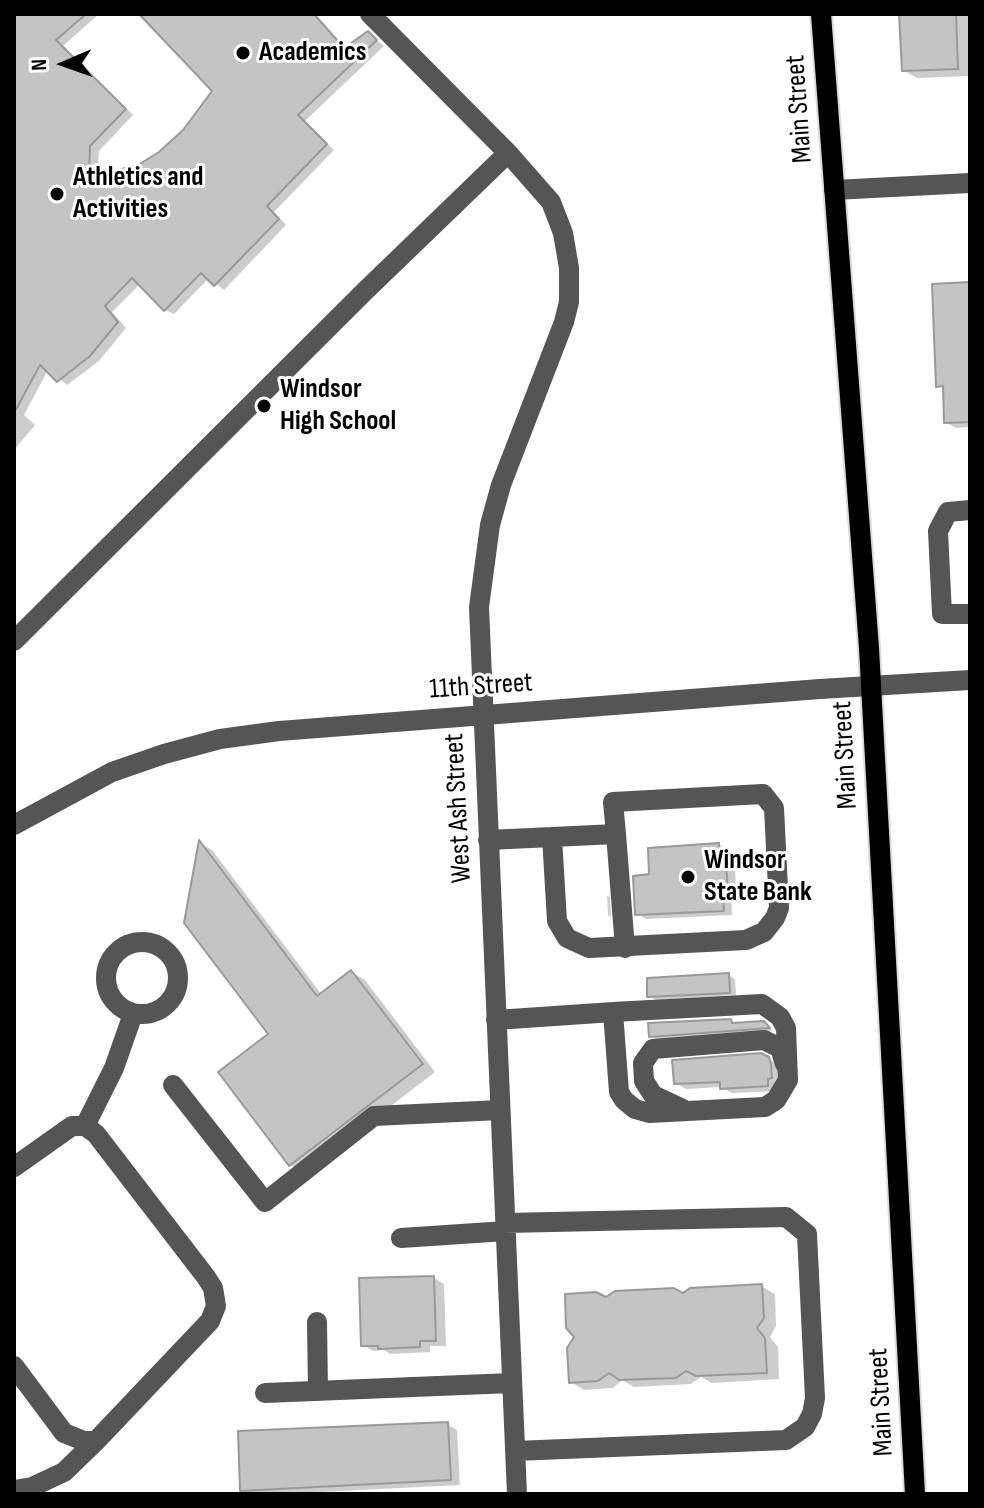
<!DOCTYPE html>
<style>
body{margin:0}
#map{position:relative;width:984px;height:1508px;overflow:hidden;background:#fff;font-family:"Sofia Sans Condensed",sans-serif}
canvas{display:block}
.frame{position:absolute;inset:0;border:16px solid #000;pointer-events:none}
.north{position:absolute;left:24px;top:24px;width:80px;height:80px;-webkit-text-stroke:6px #fff;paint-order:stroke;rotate:268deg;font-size:22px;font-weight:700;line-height:32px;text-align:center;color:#000}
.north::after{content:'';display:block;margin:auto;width:28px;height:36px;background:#000;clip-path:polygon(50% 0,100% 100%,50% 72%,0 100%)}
</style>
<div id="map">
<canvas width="984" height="1508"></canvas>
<div class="frame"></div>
<div class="north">N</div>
</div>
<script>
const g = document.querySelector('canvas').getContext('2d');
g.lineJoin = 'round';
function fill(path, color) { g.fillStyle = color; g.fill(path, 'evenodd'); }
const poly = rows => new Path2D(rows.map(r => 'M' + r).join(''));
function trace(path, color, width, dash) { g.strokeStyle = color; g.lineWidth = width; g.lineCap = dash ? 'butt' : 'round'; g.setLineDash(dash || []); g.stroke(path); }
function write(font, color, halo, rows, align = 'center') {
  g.font = font + ' "Sofia Sans Condensed",sans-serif'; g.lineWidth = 6; g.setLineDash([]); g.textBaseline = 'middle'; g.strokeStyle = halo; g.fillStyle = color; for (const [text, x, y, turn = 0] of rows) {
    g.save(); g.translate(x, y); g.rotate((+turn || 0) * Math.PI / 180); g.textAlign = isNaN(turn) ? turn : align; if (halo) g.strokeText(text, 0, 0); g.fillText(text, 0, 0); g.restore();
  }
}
fill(poly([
 [14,14,99,14,63,46,133,115,99,151,97,177,138,167,160,153,184,131,214,91,148,14,314,14,347,49,368,33,384,46,305,121,334,150,274,212,286,225,224,290,209,278,174,314,165,310,140,284,112,312,126,328,99,361,67,385,48,370,24,415,35,425,14,450],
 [901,14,970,14,970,76,917,78,903,70],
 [970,284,970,427,956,428,946,422,945,389,938,385],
 [200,843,212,850,322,995,351,972,365,980,435,1072,304,1173,291,1165,270,1034],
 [719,845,728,850,728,865,735,868,736,895,731,895,732,915,646,919,637,914,652,876],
 [607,896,610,897,611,917,608,915],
 [728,975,735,979,736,995,656,1000,649,996],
 [731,1021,738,1024,763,1023,773,1031,657,1039,651,1036],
 [761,1055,779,1065,778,1091,732,1093,721,1087,686,1089,676,1083],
 [434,1278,444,1284,446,1346,430,1346,430,1352,390,1354,384,1350,373,1351,363,1345],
 [761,1286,775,1294,776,1326,770,1337,778,1347,779,1379,712,1383,701,1377,691,1384,634,1387,622,1380,613,1388,584,1390,571,1382,606,1300,683,1295],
 [447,1424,457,1430,460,1485,281,1494,249,1494,242,1490]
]), '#0003');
const building = poly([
 [14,14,86,14,56,40,126,109,90,146,89,177,138,165,159,152,183,130,212,91,139,14,314,14,344,48,368,31,377,40,298,115,327,144,267,206,279,219,214,286,201,273,164,311,132,278,105,306,118,322,90,356,57,382,40,365,14,413,14,14],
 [899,14,956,14,958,69,902,71,899,14],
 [970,282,970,422,944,423,943,386,936,387,932,284,970,282],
 [199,840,317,996,351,970,423,1064,289,1166,218,1072,268,1034,184,923,199,840],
 [719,843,720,862,726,861,728,891,723,891,724,911,635,915,633,876,649,874,648,848,719,843],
 [729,973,730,993,647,997,647,978,729,973],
 [731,1019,732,1023,764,1021,770,1028,649,1037,648,1023,731,1019],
 [761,1053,769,1057,771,1064,772,1078,768,1079,768,1086,720,1089,720,1082,674,1084,672,1060,761,1053],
 [434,1276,436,1341,420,1341,420,1347,378,1349,378,1346,361,1346,359,1278,434,1276],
 [762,1284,764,1318,757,1328,765,1338,767,1373,696,1376,686,1371,676,1378,619,1380,609,1373,598,1381,569,1383,567,1348,574,1337,566,1328,565,1294,596,1292,606,1297,615,1291,674,1288,683,1293,690,1288,762,1284],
 [448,1422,451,1480,240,1491,238,1431,448,1422]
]);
fill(building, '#c4c4c4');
trace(building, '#999', 2);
const major = poly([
 [821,14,869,648,915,1494]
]);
trace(major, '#dbdbdb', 24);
trace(poly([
 [508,153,551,202,563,233,569,268,569,302,564,322,501,485,490,525,479,607,517,1494],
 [834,190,970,183],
 [970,510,948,512,938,531,942,614,970,614],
 [14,641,364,292,508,153,370,14],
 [14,825,112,772,164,754,220,739,279,731,820,689,970,680],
 [616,834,625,948],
 [488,840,616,834,613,802,763,794,774,808,779,908,775,918,764,932,746,940,589,948,567,938,557,921,552,837],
 '106 978a36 36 0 1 1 72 0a36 36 0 1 1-72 0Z',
 [496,1020,613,1012,762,1004,780,1017,786,1028,788,1080,776,1100,765,1107,649,1113,635,1109,624,1100,619,1092,613,1012],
 [173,1085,265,1202,374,1116,500,1110],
 [683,1109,653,1095,644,1081,643,1063,653,1049,764,1040,780,1048,785,1064],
 [85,1126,114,1068,133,1014],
 [14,1167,72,1126,85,1126,96,1134,206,1277,213,1288,216,1306,210,1321,96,1441,84,1441,64,1433,14,1366],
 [505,1223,786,1217,807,1234,815,1398,812,1414,805,1427,786,1440,515,1451],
 [401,1238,506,1231],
 [317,1322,318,1391],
 [265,1393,512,1383],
 [14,1490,32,1487,64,1472,96,1441]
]), '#555', 20);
trace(major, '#000', 20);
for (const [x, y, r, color] of [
 [243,53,8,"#000"],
 [57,194,8,"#000"],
 [264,406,8,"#000"],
 [688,877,8,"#000"]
]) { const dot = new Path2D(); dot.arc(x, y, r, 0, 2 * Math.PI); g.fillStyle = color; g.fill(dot); trace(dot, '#fff', 3); }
write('bold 28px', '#000', '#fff', [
 ["Academics",259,53],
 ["Athletics and",73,178],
 ["Activities",73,210],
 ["Windsor",280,390],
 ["High School",280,422],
 ["Windsor",704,861],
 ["State Bank",704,893]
], 'left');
write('28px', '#000', '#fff', [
 ["Main Street",800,109,-94],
 ["11th Street",481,687,-4],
 ["Main Street",846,755,-93],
 ["West Ash Street",459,808,-93],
 ["Main Street",882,1402,-93]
]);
</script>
